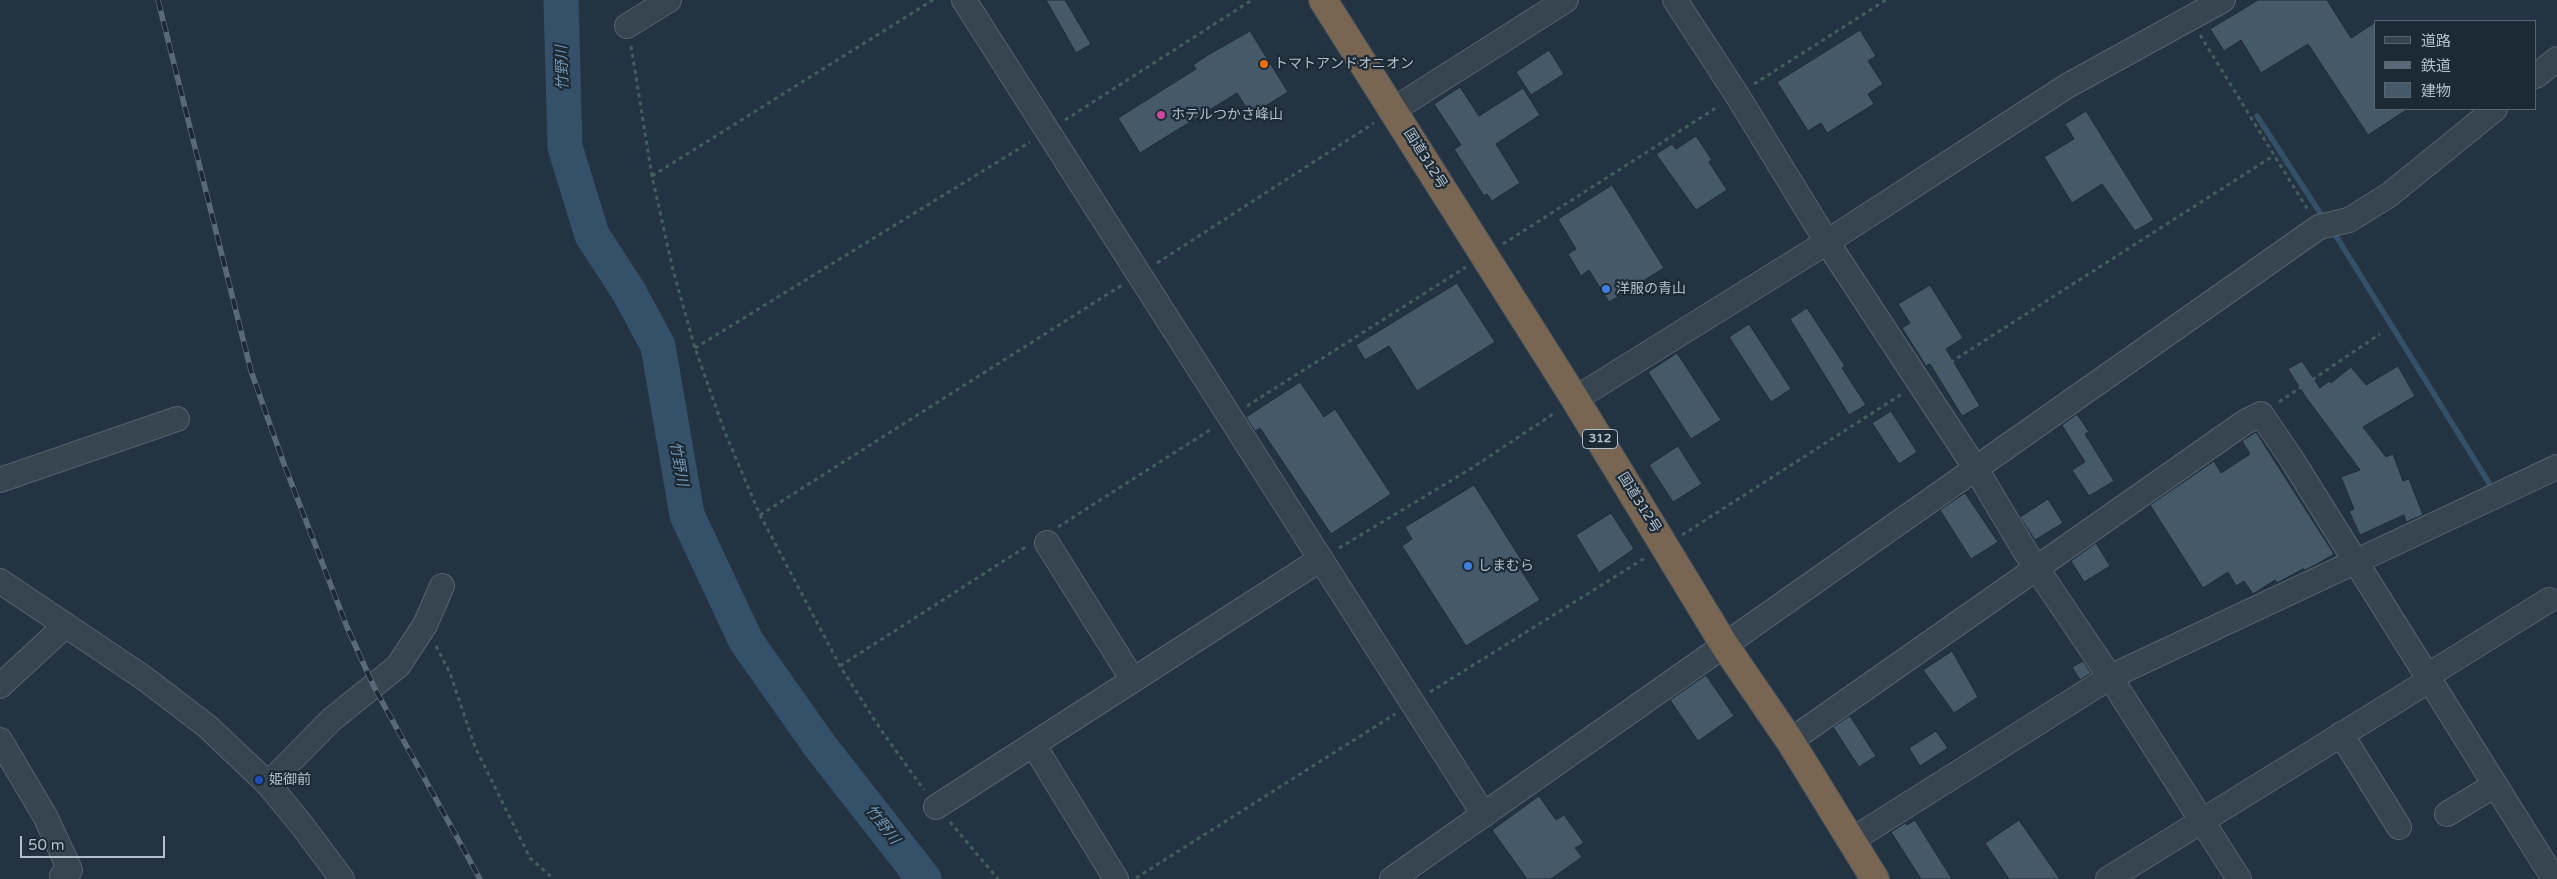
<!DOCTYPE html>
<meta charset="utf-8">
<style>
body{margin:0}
#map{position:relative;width:2557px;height:879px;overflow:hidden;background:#233341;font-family:"Varela Round","Noto Sans JP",sans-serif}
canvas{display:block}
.legend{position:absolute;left:2374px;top:20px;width:162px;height:90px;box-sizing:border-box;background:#1c2a36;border:1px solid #596672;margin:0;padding:6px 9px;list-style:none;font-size:15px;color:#b4bfcc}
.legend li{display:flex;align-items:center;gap:10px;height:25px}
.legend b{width:25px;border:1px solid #596672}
.scale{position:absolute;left:20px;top:836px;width:145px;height:22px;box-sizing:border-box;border:2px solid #b4bfcc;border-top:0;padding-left:6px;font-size:15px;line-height:18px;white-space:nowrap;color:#b4bfcc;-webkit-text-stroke:4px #1c2a36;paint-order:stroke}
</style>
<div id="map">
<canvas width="2557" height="879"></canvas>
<ul class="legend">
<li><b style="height:6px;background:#374551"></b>道路</li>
<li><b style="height:6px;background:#596978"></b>鉄道</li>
<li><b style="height:14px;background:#465968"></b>建物</li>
</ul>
<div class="scale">50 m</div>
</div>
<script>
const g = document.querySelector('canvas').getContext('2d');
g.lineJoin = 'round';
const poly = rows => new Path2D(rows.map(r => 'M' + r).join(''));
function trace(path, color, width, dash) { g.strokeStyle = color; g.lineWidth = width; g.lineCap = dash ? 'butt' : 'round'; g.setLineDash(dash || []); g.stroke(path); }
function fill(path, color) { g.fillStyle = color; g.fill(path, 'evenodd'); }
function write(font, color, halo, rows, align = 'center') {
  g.font = font + ' "Varela Round","Noto Sans JP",sans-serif'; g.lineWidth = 4.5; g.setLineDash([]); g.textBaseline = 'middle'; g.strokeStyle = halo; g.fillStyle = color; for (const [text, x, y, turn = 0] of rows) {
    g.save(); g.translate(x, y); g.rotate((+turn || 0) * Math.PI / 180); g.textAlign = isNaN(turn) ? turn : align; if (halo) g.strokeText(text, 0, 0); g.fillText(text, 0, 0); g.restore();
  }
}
trace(poly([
 [2257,116,2324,219],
 [2333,231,2489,483]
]), '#35516a', 5.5);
trace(poly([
 [561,0,565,147,592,235,629,292,658,346,687,515,746,641,820,746,924,879]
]), '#35516a', 35);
const building = poly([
 [1046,0,1065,0,1091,44,1076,53,1046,0],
 [2258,0,2327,0,2351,38,2376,22,2376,109,2408,109,2368,135,2308,44,2261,73,2241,40,2224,51,2210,29,2258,0],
 [1860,30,1876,56,1868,61,1883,84,1868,94,1874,104,1827,133,1821,123,1808,131,1777,82,1860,30],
 [1250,31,1288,92,1251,115,1237,93,1140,153,1118,118,1196,69,1193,65,1208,55,1250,31],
 [1549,50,1564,74,1531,95,1516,72,1549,50],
 [1460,87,1479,116,1523,88,1540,115,1496,144,1520,183,1492,201,1487,194,1484,196,1454,149,1461,145,1434,104,1460,87],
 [2086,111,2154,220,2135,231,2102,184,2072,203,2044,157,2074,139,2065,124,2086,111],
 [1696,136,1712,160,1709,162,1727,190,1696,210,1656,154,1672,144,1676,149,1696,136],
 [1612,185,1664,268,1609,302,1589,270,1581,276,1568,254,1576,249,1558,219,1612,185],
 [1457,283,1495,342,1417,391,1389,346,1365,360,1356,345,1457,283],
 [1930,285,1963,338,1946,349,1980,406,1962,416,1930,364,1926,366,1902,328,1910,323,1898,304,1930,285],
 [1807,308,1845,366,1842,368,1866,405,1849,415,1790,319,1807,308],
 [1749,324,1791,389,1771,402,1729,337,1749,324],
 [1677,353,1721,420,1691,439,1648,372,1677,353],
 [2302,361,2320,388,2329,381,2331,383,2351,367,2366,385,2398,366,2415,396,2363,427,2386,457,2393,454,2403,481,2409,479,2423,515,2406,522,2404,515,2360,535,2349,511,2354,509,2341,477,2360,470,2305,396,2288,369,2302,361],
 [1300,382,1324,417,1335,409,1391,494,1331,534,1260,428,1255,431,1246,417,1300,382],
 [1891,411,1917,452,1899,464,1872,423,1891,411],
 [2077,414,2089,432,2085,434,2114,481,2089,496,2072,470,2085,462,2062,425,2077,414],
 [2256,432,2334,554,2319,563,2305,570,2303,569,2277,583,2275,580,2253,594,2244,581,2236,586,2228,572,2203,588,2150,505,2214,461,2221,473,2250,454,2242,441,2256,432],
 [1678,446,1702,484,1673,502,1649,465,1678,446],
 [1474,485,1524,564,1519,567,1540,600,1466,646,1402,546,1412,539,1405,527,1474,485],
 [1965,493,1998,542,1971,559,1940,510,1965,493],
 [2048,499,2063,523,2035,540,2020,517,2048,499],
 [1611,513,1634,549,1599,573,1576,535,1611,513],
 [2096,543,2110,566,2084,582,2071,561,2096,543],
 [1952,651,1978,697,1954,713,1923,670,1952,651],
 [2083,661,2091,673,2080,680,2072,667,2083,661],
 [1706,675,1734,716,1698,741,1670,700,1706,675],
 [1850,716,1876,756,1859,767,1833,727,1850,716],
 [1936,731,1948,748,1920,766,1909,748,1936,731],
 [1539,796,1556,820,1564,815,1584,843,1575,848,1582,857,1551,879,1527,879,1492,830,1539,796],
 [1915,820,1952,879,1921,879,1891,832,1905,823,1907,825,1915,820],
 [2019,820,2060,879,2009,879,1985,843,2019,820]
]);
fill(building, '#465968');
trace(building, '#1e2c38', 1);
const minor = poly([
 [964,0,1484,815],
 [1675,0,1737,95,1827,242,1976,469,2025,551,2110,677,2239,879],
 [627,26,669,0],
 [2536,76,2557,59],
 [1393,110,1566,0],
 [1575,399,1827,242,2067,86,2223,0],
 [0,480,177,419],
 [1047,543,1133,680],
 [0,581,144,678,208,727,268,784,301,824,342,879],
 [2427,676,2549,600],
 [0,686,66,625],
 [2341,734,2399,827],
 [0,740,45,816,70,870,62,876],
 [1790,741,2245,422,2261,414,2291,458,2554,879],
 [1033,744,1116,879],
 [268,784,331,720,398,666,425,625,442,586],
 [936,807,1321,559],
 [2447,814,2495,785],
 [1852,840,2110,677,2557,467],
 [1392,879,2319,227,2349,220,2389,195,2495,109],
 [2108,879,2430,680]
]);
const highway = poly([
 [1323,0,1575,399,1725,646,1790,741,1875,879]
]);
trace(minor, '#55626f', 26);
trace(highway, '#424f5c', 30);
trace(poly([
 [2200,35,2308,210],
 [631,46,652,176,673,270,695,348,724,430,760,515,840,666,881,730,924,790],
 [1754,84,1886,0],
 [1065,120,1252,0],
 [652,176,933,0],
 [1503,244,1719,106],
 [1157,263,1374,123],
 [695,348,1030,142],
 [1937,371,2273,156],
 [2279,402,2380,334],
 [1247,406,1466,267],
 [760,515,1122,285],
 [1058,527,1213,428],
 [1682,535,1902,394],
 [1339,548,1472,468,1556,412],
 [436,646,450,673,475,747,530,858,554,879],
 [840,666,1027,546],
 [1430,692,1645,558],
 [950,822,998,879],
 [1136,878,1395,714]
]), '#435e5e', 3, [4, 4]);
trace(minor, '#374551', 24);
trace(highway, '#786653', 28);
const rail = poly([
 [158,0,251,371,284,464,347,627,374,687,480,879]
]);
trace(rail, '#596978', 5.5);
trace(rail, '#1c2a36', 4, [11]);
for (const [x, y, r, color] of [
 [1264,64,5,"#e8710a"],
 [1161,115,5,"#d1479c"],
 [1606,289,5,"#3f7fe0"],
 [1468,566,5,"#3f7fe0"],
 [259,780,5,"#1a4fb4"]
]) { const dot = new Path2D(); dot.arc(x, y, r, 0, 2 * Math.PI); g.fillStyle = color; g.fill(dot); trace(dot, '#1c2a36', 2); }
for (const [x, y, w] of [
 [1600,439,35]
]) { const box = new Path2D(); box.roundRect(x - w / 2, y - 9.5, w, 19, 4); g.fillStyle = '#1c2a36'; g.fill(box); trace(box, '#b4bfcc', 1); }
write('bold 12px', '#b4bfcc', null, [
 ["312",1600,439]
]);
write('14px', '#b4bfcc', '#1c2a36', [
 ["トマトアンドオニオン",1274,64],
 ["ホテルつかさ峰山",1171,115],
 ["洋服の青山",1616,289],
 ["しまむら",1478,566],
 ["姫御前",269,780]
], 'left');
write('14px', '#b4bfcc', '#1c2a36', [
 ["国道312号",1425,159,58],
 ["国道312号",1639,503,58]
]);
write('italic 15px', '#7194b1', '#1c2a36', [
 ["竹野川",563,68,-92],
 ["竹野川",678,464,80],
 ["竹野川",882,825,52]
]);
</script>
